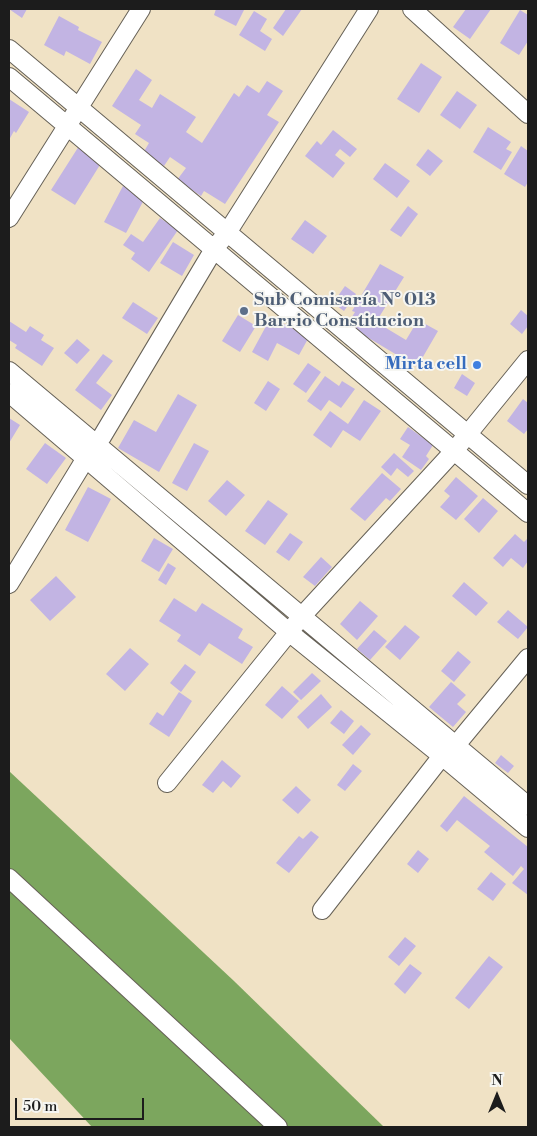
<!DOCTYPE html>
<meta charset="utf-8">
<style>
body{margin:0}
#map{position:relative;width:537px;height:1136px;overflow:hidden;background:#f0e2c5;font-family:"Libre Bodoni",serif}
canvas{display:block}
.frame{position:absolute;inset:0;border:10px solid #1c1c1c;pointer-events:none}
.north{position:absolute;left:472px;top:1071px;width:50px;height:50px;-webkit-text-stroke:4px #f6f6f2;paint-order:stroke;rotate:0deg;font-size:14px;font-weight:700;line-height:20px;text-align:center;color:#1c1c1c}
.north::after{content:'';display:block;margin:auto;width:18px;height:22px;background:#1c1c1c;clip-path:polygon(50% 0,100% 100%,50% 72%,0 100%)}
.scale{position:absolute;left:15px;top:1098px;width:129px;height:22px;box-sizing:border-box;border:2px solid #1c1c1c;border-top:0;padding-left:6px;font-size:15px;line-height:18px;white-space:nowrap;color:#1c1c1c;-webkit-text-stroke:4px #f6f6f2;paint-order:stroke}
</style>
<div id="map">
<canvas width="537" height="1136"></canvas>
<div class="frame"></div>
<div class="north">N</div>
<div class="scale">50 m</div>
</div>
<script>
const g = document.querySelector('canvas').getContext('2d');
g.lineJoin = 'round';
function fill(path, color) { g.fillStyle = color; g.fill(path, 'evenodd'); }
const poly = rows => new Path2D(rows.map(r => 'M' + r).join(''));
function trace(path, color, width, dash) { g.strokeStyle = color; g.lineWidth = width; g.lineCap = dash ? 'butt' : 'round'; g.setLineDash(dash || []); g.stroke(path); }
function write(font, color, halo, rows, align = 'center') {
  g.font = font + ' "Libre Bodoni",serif'; g.lineWidth = 4; g.setLineDash([]); g.textBaseline = 'middle'; g.strokeStyle = halo; g.fillStyle = color; for (const [text, x, y, turn = 0] of rows) {
    g.save(); g.translate(x, y); g.rotate((+turn || 0) * Math.PI / 180); g.textAlign = isNaN(turn) ? turn : align; if (halo) g.strokeText(text, 0, 0); g.fillText(text, 0, 0); g.restore();
  }
}
fill(poly([
 [9,771,234,981,384,1127,92,1127,9,1038]
]), '#7ca65e');
fill(poly([
 [9,9,27,9,22,18],
 [216,9,243,9,244,10,236,26,214,15],
 [286,9,302,9,283,36,273,28],
 [466,9,491,9,470,39,453,27],
 [520,10,528,15,528,41,519,55,500,43],
 [254,11,267,19,260,31,272,39,265,51,239,35],
 [59,16,79,27,78,30,102,42,90,64,66,51,64,56,44,45],
 [421,63,442,77,419,113,397,99],
 [136,69,152,80,139,100,152,108,160,94,196,117,186,132,202,143,234,93,239,97,247,85,259,93,267,81,283,91,267,115,279,122,225,204,204,191,201,196,177,180,186,168,170,157,164,166,143,153,149,143,135,134,141,125,112,106],
 [457,91,477,105,460,129,440,115],
 [9,99,29,112,16,133,14,131,9,140],
 [488,127,511,142,506,149,512,152,501,170,473,152],
 [333,130,357,149,350,157,340,149,335,155,345,163,333,178,305,156,317,141,321,145],
 [79,146,103,160,75,205,51,190],
 [521,146,528,151,528,182,525,187,504,174],
 [428,149,443,161,430,176,416,165],
 [385,163,410,181,397,198,373,179],
 [123,186,145,198,126,233,104,222],
 [408,206,418,214,401,237,390,230],
 [160,218,178,230,149,272,131,259,135,253,123,245,131,234,143,242],
 [305,220,327,236,313,254,291,239],
 [173,242,194,255,182,276,160,263],
 [380,264,404,277,376,322,406,340,418,320,438,331,417,367,347,325,355,312,352,311],
 [345,286,356,294,344,311,333,303],
 [133,302,158,318,147,334,122,318],
 [521,310,528,316,528,326,522,334,510,324],
 [238,315,256,326,240,352,222,341],
 [271,317,309,337,299,355,277,343,268,361,252,352],
 [9,321,26,332,30,326,44,335,41,340,54,348,42,366,15,348,17,345,9,340],
 [77,339,90,350,77,364,64,353],
 [103,354,113,361,96,383,112,395,101,410,75,390],
 [308,363,321,372,306,393,293,384],
 [462,374,475,383,467,396,454,388],
 [325,376,339,386,342,381,355,389,341,408,329,400,321,411,307,401],
 [268,381,280,389,266,411,254,403],
 [178,394,197,405,159,472,118,448,134,420,156,432],
 [523,399,528,403,528,429,524,434,507,421],
 [364,400,381,411,360,441,343,430,331,448,313,435,330,411,348,424],
 [9,418,20,425,9,443],
 [408,427,433,445,426,456,429,459,421,470,402,457,410,445,400,439],
 [45,443,66,458,47,484,26,469],
 [194,443,209,451,187,491,172,483],
 [394,453,414,471,408,477,397,468,391,476,381,467],
 [382,473,401,489,390,501,386,498,365,521,350,509],
 [456,477,478,496,456,520,440,507,450,496,444,491],
 [227,480,245,495,226,516,208,501],
 [88,487,111,499,88,542,65,530],
 [483,498,498,511,479,533,464,519],
 [268,500,288,514,265,545,245,531],
 [290,533,303,542,289,561,276,552],
 [515,534,524,542,528,538,528,561,523,568,511,558,503,567,493,558],
 [154,538,173,549,159,572,141,561],
 [321,557,332,567,315,586,303,577],
 [168,563,176,568,166,585,158,580],
 [56,576,76,597,50,621,30,600],
 [464,582,488,603,476,616,452,596],
 [174,598,196,612,202,603,243,629,238,638,253,647,242,664,209,643,200,656,177,641,181,635,159,621],
 [360,601,378,616,357,640,340,624],
 [508,610,528,627,518,639,497,622],
 [405,625,420,637,400,660,385,647],
 [374,630,387,641,370,660,357,649],
 [130,648,149,664,125,691,106,674],
 [458,651,471,662,454,682,441,671],
 [185,664,196,672,181,692,170,683],
 [312,673,321,681,301,700,293,692],
 [451,682,466,695,457,704,466,712,453,727,429,707],
 [282,686,299,701,282,719,265,705],
 [179,692,192,701,169,737,149,724,157,712,163,716],
 [321,694,332,707,308,729,297,717],
 [341,710,354,721,344,734,330,723],
 [361,725,371,734,353,755,342,745],
 [501,755,514,766,508,773,495,763],
 [222,760,241,776,231,788,223,781,213,793,202,785],
 [353,764,362,771,345,791,337,785],
 [296,786,311,800,298,814,282,800],
 [464,796,528,847,528,895,512,883,524,869,521,866,513,876,484,852,490,846,457,820,447,832,440,826],
 [311,831,319,837,289,873,276,863,299,836,303,839],
 [418,850,429,859,418,873,407,864],
 [491,872,506,884,493,901,477,889],
 [405,937,416,946,399,966,388,957],
 [489,956,503,967,469,1009,455,998],
 [410,964,422,973,405,994,394,984]
]), '#c2b4e3');
const minor = poly([
 [412,9,528,114],
 [9,49,528,485],
 [9,77,528,513],
 [9,218,141,9],
 [9,371,528,806],
 [9,393,290,633,442,756,528,828],
 [9,584,86,458,97,445,214,249,227,233,369,9],
 [167,783,302,616,454,451,528,360],
 [9,878,278,1127],
 [322,910,442,756,456,745,528,658]
]);
trace(minor, '#666157', 20);
trace(minor, '#fff', 18);
for (const [x, y, r, color] of [
 [244,311,5,"#5c6f8a"],
 [477,365,5,"#3f7fe0"]
]) { const dot = new Path2D(); dot.arc(x, y, r, 0, 2 * Math.PI); g.fillStyle = color; g.fill(dot); trace(dot, '#f6f6f2', 2); }
write('bold 18px', '#4e5e75', '#f6f6f2', [
 ["Sub Comisaría N° 013",254,301],
 ["Barrio Constitucion",254,322]
], 'left');
write('bold 18px', '#366cbe', '#f6f6f2', [
 ["Mirta cell",467,365]
], 'right');
</script>
